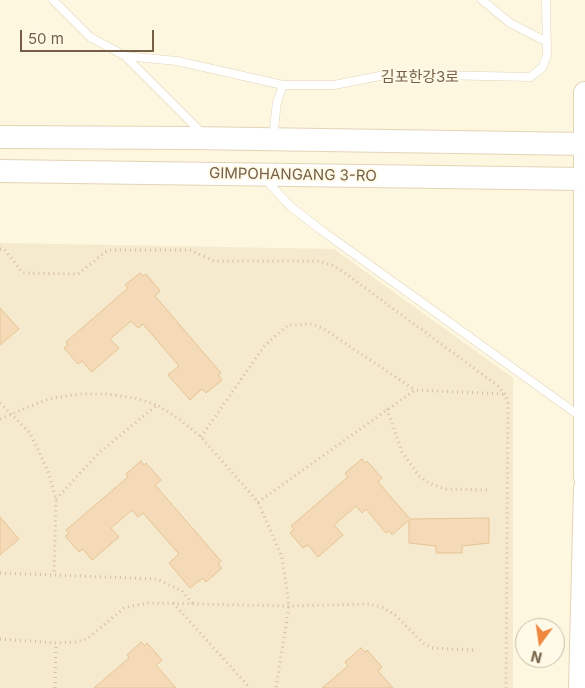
<!DOCTYPE html>
<meta charset="utf-8">
<style>
body{margin:0}
#map{position:relative;width:585px;height:688px;overflow:hidden;background:#fdf7df;font-family:Inter,sans-serif}
canvas{display:block}
.north{position:absolute;left:515px;top:618px;width:50px;height:50px;box-sizing:border-box;background:#fffae7;border:1px solid #c8bca7;border-radius:50%;rotate:194deg;font-size:14px;font-weight:700;line-height:20px;text-align:center;color:#755f46}
.north::after{content:'';display:block;margin:auto;width:18px;height:22px;background:#ee863d;clip-path:polygon(50% 0,100% 100%,50% 72%,0 100%)}
.scale{position:absolute;left:20px;top:30px;width:134px;height:22px;box-sizing:border-box;border:2px solid #755f46;border-top:0;padding-left:6px;font-size:15px;line-height:18px;white-space:nowrap;color:#755f46;-webkit-text-stroke:4px #fffae7;paint-order:stroke}
</style>
<div id="map">
<canvas width="585" height="688"></canvas>
<div class="north">N</div>
<div class="scale">50 m</div>
</div>
<script>
const g = document.querySelector('canvas').getContext('2d');
g.lineJoin = 'round';
function fill(path, color) { g.fillStyle = color; g.fill(path, 'evenodd'); }
const poly = rows => new Path2D(rows.map(r => 'M' + r).join(''));
function trace(path, color, width, dash) { g.strokeStyle = color; g.lineWidth = width; g.lineCap = dash ? 'butt' : 'round'; g.setLineDash(dash || []); g.stroke(path); }
function write(font, color, halo, rows, align = 'center') {
  g.font = font + ' Inter,"Noto Sans KR",sans-serif'; g.lineWidth = 4; g.setLineDash([]); g.textBaseline = 'middle'; g.strokeStyle = halo; g.fillStyle = color; for (const [text, x, y, turn = 0] of rows) {
    g.save(); g.translate(x, y); g.rotate((+turn || 0) * Math.PI / 180); g.textAlign = isNaN(turn) ? turn : align; if (halo) g.strokeText(text, 0, 0); g.fillText(text, 0, 0); g.restore();
  }
}
fill(poly([
 [0,243,334,249,513,378,513,688,0,688]
]), '#f5eace');
const building = poly([
 [140,273,143,276,146,274,160,291,155,296,221,373,218,375,222,380,206,393,202,389,190,400,168,375,179,366,143,324,138,328,131,321,110,339,119,348,92,372,82,361,78,364,64,348,68,345,66,342,128,288,125,285,140,273],
 [0,308,19,329,0,345,0,308],
 [362,459,365,463,367,461,382,478,378,482,410,519,489,518,489,543,462,546,462,553,436,553,436,546,409,543,409,520,392,535,389,531,386,533,366,509,362,513,356,506,334,525,343,535,318,557,308,545,303,548,290,533,294,529,291,526,348,477,345,473,362,459],
 [141,461,144,465,146,463,161,480,155,485,221,561,218,564,222,568,206,582,203,578,190,588,169,563,179,554,143,513,138,517,132,510,111,528,119,537,92,560,83,549,79,552,65,536,69,533,66,530,128,477,126,474,141,461],
 [0,517,19,539,0,555,0,517],
 [141,642,145,646,147,643,162,660,156,665,176,688,94,688,129,658,127,655,141,642],
 [361,648,365,652,367,650,382,667,378,671,393,688,322,688,348,666,345,662,361,648]
]);
fill(building, '#f4dab6');
trace(building, '#e7c495', 1);
const lane = poly([
 [53,0,90,37,125,56,202,133],
 [482,0,510,23,547,42],
 [125,56,177,61,283,85],
 [273,137,277,102,283,85,334,85,390,74,530,77,542,68,547,55,546,0],
 [265,179,290,206,321,230,581,417]
]);
const secondary = poly([
 [585,93,585,477],
 [0,137,192,138,585,144],
 [0,171,585,179],
 [580,688,585,488]
]);
trace(lane, '#e2d4bb', 9);
trace(secondary, '#e4d4b6', 24);
trace(poly([
 [0,249,4,249,23,273,78,274,108,250,190,250,214,261,318,261,332,265,345,273,498,386,505,394,508,404,506,688],
 [0,403,30,433,48,471,56,499,54,574],
 [387,409,402,452,419,476,429,483,445,489,488,490],
 [0,419,48,399,79,394,106,394,135,398,157,405],
 [201,437,265,345,288,325,312,324,324,329,415,390],
 [56,499,100,452,157,405,179,419,201,437,258,502,282,557,289,606,276,688],
 [258,502,415,390,504,394],
 [0,573,157,579,182,591,193,604],
 [173,603,250,688],
 [0,639,56,643,75,642,87,639,124,608,147,603,289,606,369,604,382,607,395,615,423,643,432,648,475,650],
 [55,688,56,643]
]), '#d8be99', 3, [1, 4]);
trace(lane, '#fff', 8);
trace(secondary, '#fff', 22);
write('15px', '#755f46', '#fffae7', [
 ["김포한강3로",420,77],
 ["GIMPOHANGANG 3-RO",293,175,1]
]);
</script>
